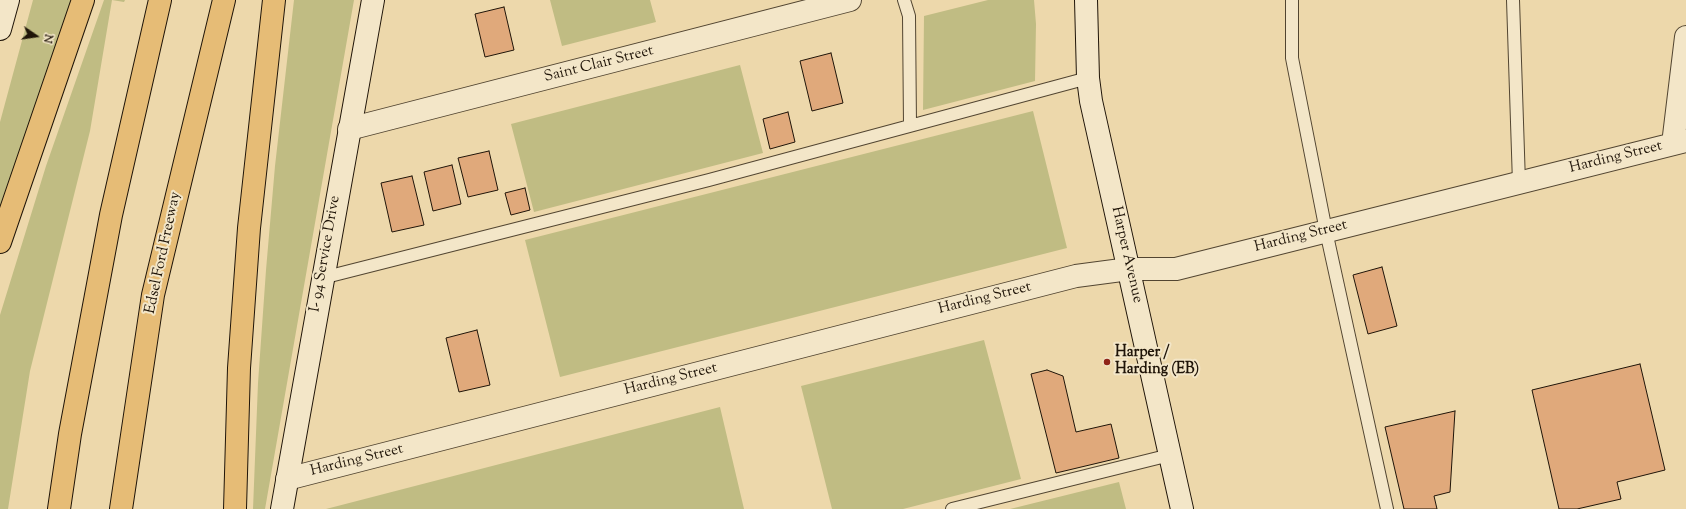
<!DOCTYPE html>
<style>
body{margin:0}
#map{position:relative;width:1686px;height:509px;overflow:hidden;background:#edd8ab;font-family:"Sorts Mill Goudy",serif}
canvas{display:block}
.north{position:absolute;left:16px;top:16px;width:40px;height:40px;-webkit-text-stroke:3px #f3e6c8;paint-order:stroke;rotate:103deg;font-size:11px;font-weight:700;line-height:16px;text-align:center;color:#1f1408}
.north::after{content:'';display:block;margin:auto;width:14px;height:18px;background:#1f1408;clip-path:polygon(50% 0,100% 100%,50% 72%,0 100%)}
</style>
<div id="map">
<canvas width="1686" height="509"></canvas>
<div class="north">N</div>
</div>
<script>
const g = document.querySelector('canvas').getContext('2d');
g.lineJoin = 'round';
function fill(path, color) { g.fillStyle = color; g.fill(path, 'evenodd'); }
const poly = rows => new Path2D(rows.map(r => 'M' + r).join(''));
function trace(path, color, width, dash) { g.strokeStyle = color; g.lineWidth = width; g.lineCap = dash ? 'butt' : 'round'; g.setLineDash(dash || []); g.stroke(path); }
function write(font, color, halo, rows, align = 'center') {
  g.font = font + ' "Sorts Mill Goudy",serif'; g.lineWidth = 4; g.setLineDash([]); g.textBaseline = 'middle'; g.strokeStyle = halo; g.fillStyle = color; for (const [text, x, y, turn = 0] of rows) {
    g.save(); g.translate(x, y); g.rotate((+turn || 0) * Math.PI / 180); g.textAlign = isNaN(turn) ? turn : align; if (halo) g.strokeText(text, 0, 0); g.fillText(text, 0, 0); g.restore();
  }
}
fill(poly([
 [33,0,75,0,0,228,0,122],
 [104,0,125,0,124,2,112,0,90,131,30,371,8,509,0,509,0,315,46,166],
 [294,0,354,0,265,509,253,509,258,383,266,270,275,166],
 [550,0,650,0,656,22,562,46],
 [988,0,1034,0,1036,24,1035,81,923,110,924,16],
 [740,65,763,153,534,212,511,124],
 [1033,111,1067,248,560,377,525,240],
 [984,340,1021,479,903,509,832,509,801,386],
 [720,407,744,509,326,509],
 [1119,482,1126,509,1010,509]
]), '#c0bc83');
const building = poly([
 [504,7,514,50,485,57,475,14,504,7],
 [831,53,843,103,812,111,800,61,831,53],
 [788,112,795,142,770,149,763,119,788,112],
 [489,151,498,190,468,197,458,158,489,151],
 [452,165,461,204,433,211,424,172,452,165],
 [412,176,424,225,392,232,381,183,412,176],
 [525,188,530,210,511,215,505,193,525,188],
 [1382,267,1397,326,1368,334,1353,275,1382,267],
 [477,330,490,385,459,392,446,338,477,330],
 [1640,364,1665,470,1617,482,1621,499,1577,509,1559,509,1532,390,1640,364],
 [1047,370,1063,376,1076,432,1111,424,1119,458,1056,473,1031,374,1047,370],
 [1455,411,1450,492,1434,496,1437,509,1404,509,1385,427,1455,411]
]);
fill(building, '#e0a97b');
trace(building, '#1f1408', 1);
const lane = poly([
 [904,0,909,16,910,125],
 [1292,0,1292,58,1326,231,1387,509],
 [1513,0,1519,183],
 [322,278,709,180,1088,78],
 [952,509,1170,455]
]);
const street = poly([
 [349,129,850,0],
 [1673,144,1686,37],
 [287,479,1076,276,1129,269,1176,269,1686,141]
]);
const secondary = poly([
 [1086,0,1088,78,1091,101,1182,509],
 [0,29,8,0],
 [282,509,373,0]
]);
const highway = poly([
 [0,242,83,0],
 [59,509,70,434,111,215,160,0],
 [121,509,153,295,224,0],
 [235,509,239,368,249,228,274,0]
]);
trace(lane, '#524531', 14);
trace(street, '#524531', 24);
trace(secondary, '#1f1408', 24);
trace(highway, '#1f1408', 24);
trace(lane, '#f3e6c8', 12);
trace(street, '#f3e6c8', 22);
trace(secondary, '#f3e6c8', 22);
trace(highway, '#e6bc76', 22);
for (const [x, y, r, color] of [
 [1107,362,4,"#8f2418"]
]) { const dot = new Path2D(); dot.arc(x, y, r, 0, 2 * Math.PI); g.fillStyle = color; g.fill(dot); trace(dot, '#f3e6c8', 1.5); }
write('15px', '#1f1408', '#f3e6c8', [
 ["Saint Clair Street",599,65,-14],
 ["Harding Street",1616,158,-14],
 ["Harding Street",1301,237,-14],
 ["Edsel Ford Freeway",164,253,-78],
 ["I- 94 Service Drive",326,254,-80],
 ["Harper Avenue",1126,255,77],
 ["Harding Street",985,299,-14],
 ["Harding Street",671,380,-14],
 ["Harding Street",357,461,-14]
]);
write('bold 15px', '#1f1408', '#f3e6c8', [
 ["Harper /",1115,353],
 ["Harding (EB)",1115,370]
], 'left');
</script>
